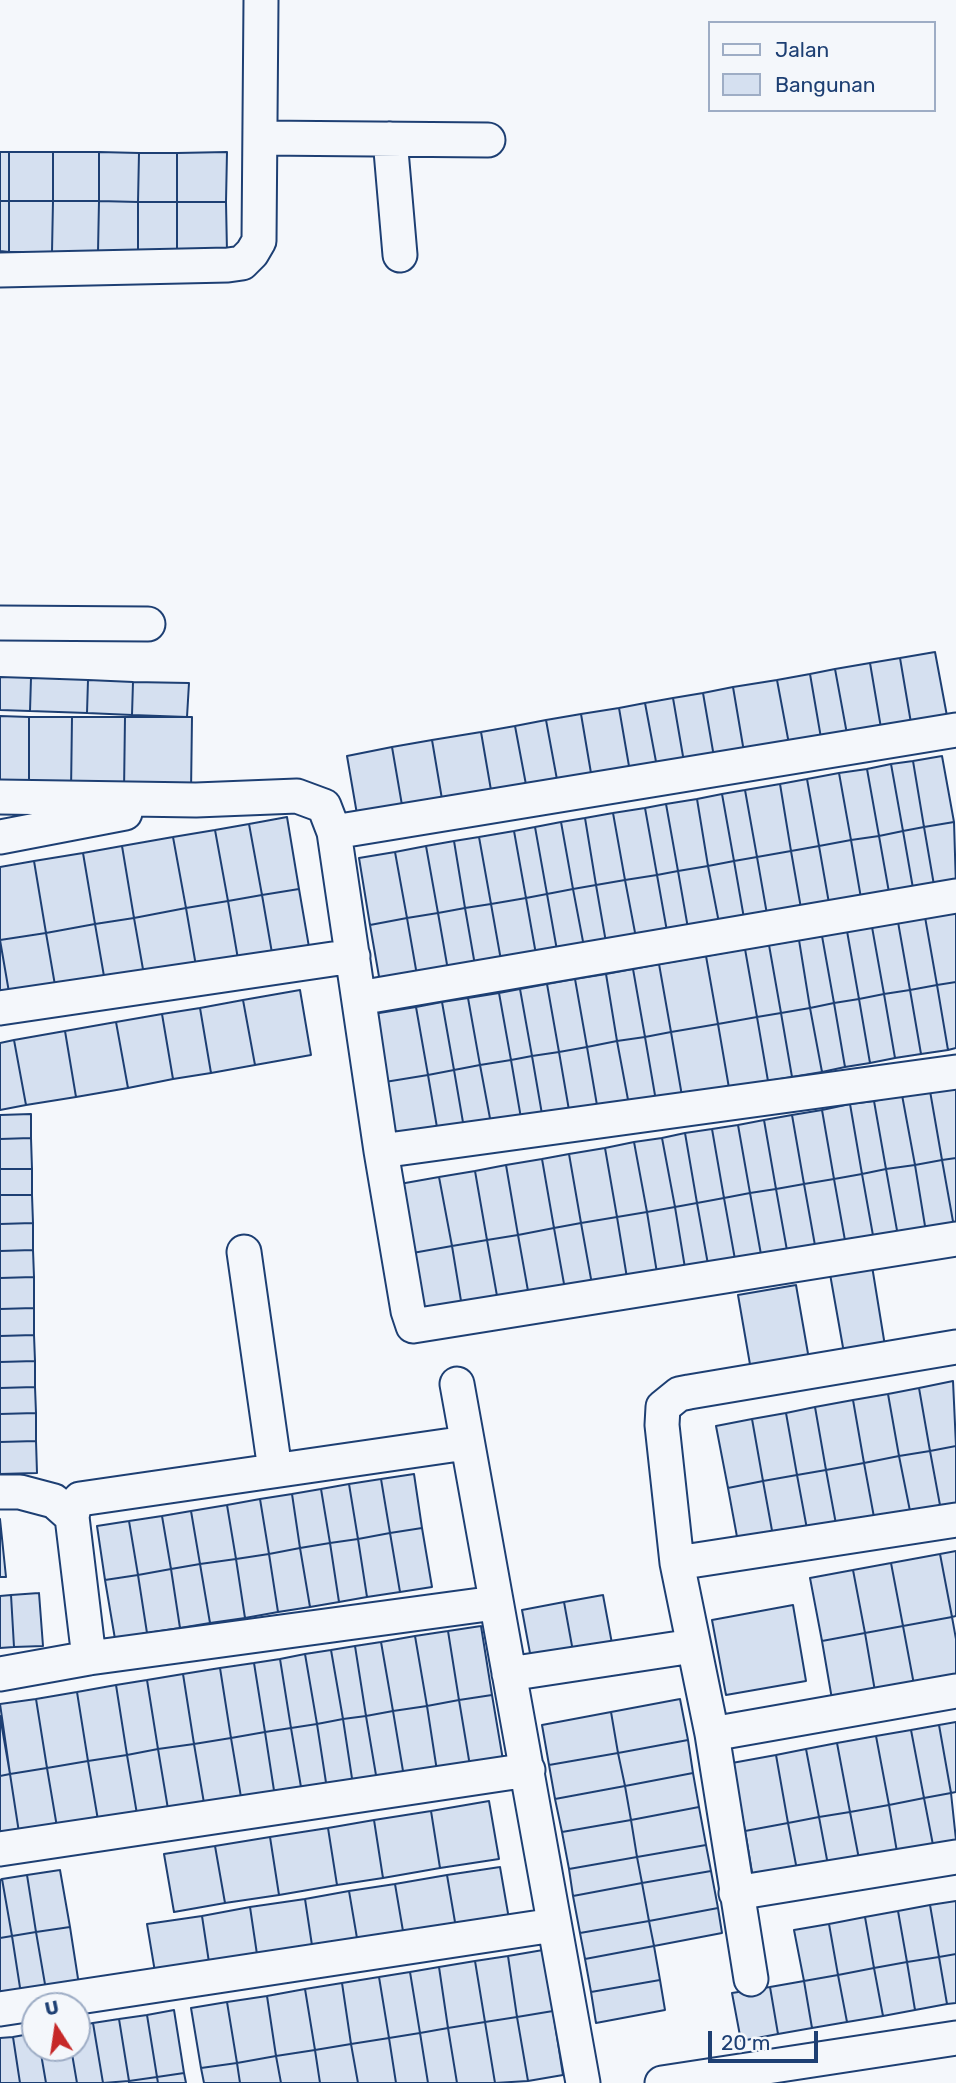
<!DOCTYPE html>
<style>
body{margin:0}
#map{position:relative;width:956px;height:2083px;overflow:hidden;background:#f4f7fb;font-family:Rubik,sans-serif}
canvas{display:block}
.legend{position:absolute;left:708px;top:21px;width:228px;height:91px;box-sizing:border-box;background:#f4f7fb;border:2px solid #9eadc5;margin:0;padding:9px 12px;list-style:none;font-size:21px;color:#1d3f73}
.legend li{display:flex;align-items:center;gap:14px;height:35px}
.legend b{width:35px;border:2px solid #9eadc5}
.north{position:absolute;left:21px;top:1992px;width:70px;height:70px;box-sizing:border-box;background:#f4f7fb;border:2px solid #9eadc5;border-radius:50%;rotate:348deg;font-size:19px;font-weight:700;line-height:28px;text-align:center;color:#1d3f73}
.north::after{content:'';display:block;margin:auto;width:24px;height:32px;background:#c62828;clip-path:polygon(50% 0,100% 100%,50% 72%,0 100%)}
.scale{position:absolute;left:708px;top:2031px;width:110px;height:32px;box-sizing:border-box;border:4px solid #1d3f73;border-top:0;padding-left:9px;font-size:21px;line-height:24px;white-space:nowrap;color:#1d3f73;-webkit-text-stroke:5px #f4f7fb;paint-order:stroke}
</style>
<div id="map">
<canvas width="956" height="2083"></canvas>
<ul class="legend">
<li><b style="height:9px;background:#f4f7fb"></b>Jalan</li>
<li><b style="height:19px;background:#d5e0f0"></b>Bangunan</li>
</ul>
<div class="north">U</div>
<div class="scale">20 m</div>
</div>
<script>
const g = document.querySelector('canvas').getContext('2d');
g.lineJoin = 'round';
function fill(path, color) { g.fillStyle = color; g.fill(path, 'evenodd'); }
const poly = rows => new Path2D(rows.map(r => 'M' + r).join(''));
function trace(path, color, width, dash) { g.strokeStyle = color; g.lineWidth = width; g.lineCap = dash ? 'butt' : 'round'; g.setLineDash(dash || []); g.stroke(path); }
const building = poly([
 [0,152,9,152,9,201,0,201,0,152],
 [9,152,53,152,53,201,9,201,9,152],
 [53,152,99,152,99,201,53,201,53,152],
 [99,152,139,153,138,202,99,201,99,152],
 [227,152,226,202,177,202,177,153,227,152],
 [139,153,177,153,177,202,138,202,139,153],
 [0,201,9,201,9,252,0,251,0,201],
 [9,201,53,201,52,252,9,252,9,201],
 [53,201,99,201,98,252,52,252,53,201],
 [99,201,138,202,138,251,98,252,99,201],
 [138,202,177,202,177,252,138,251,138,202],
 [177,202,226,202,227,252,177,252,177,202],
 [935,652,947,716,911,723,900,658,935,652],
 [900,658,911,723,881,728,870,663,900,658],
 [870,663,881,728,847,734,835,669,870,663],
 [835,669,847,734,821,738,810,674,835,669],
 [810,674,821,738,789,744,777,680,810,674],
 [0,677,31,678,30,711,0,710,0,677],
 [31,678,88,680,87,713,30,711,31,678],
 [88,680,133,682,132,715,87,713,88,680],
 [777,680,789,744,744,752,733,687,777,680],
 [133,682,189,683,187,717,132,715,133,682],
 [733,687,744,752,714,757,703,693,733,687],
 [703,693,714,757,684,762,673,698,703,693],
 [673,698,684,762,657,767,645,703,673,698],
 [645,703,657,767,630,772,619,708,645,703],
 [619,708,630,772,592,779,581,714,619,708],
 [581,714,592,779,558,785,546,720,581,714],
 [0,716,29,717,29,792,0,792,0,716],
 [29,717,72,717,71,792,29,792,29,717],
 [72,717,125,717,124,792,71,792,72,717],
 [125,717,192,717,191,793,124,792,125,717],
 [546,720,558,785,527,790,515,726,546,720],
 [515,726,527,790,492,796,481,732,515,726],
 [481,732,492,796,443,805,432,740,481,732],
 [432,740,443,805,403,811,392,747,432,740],
 [392,747,403,811,358,820,347,756,392,747],
 [942,756,954,822,924,827,913,761,942,756],
 [913,761,924,827,903,831,891,764,913,761],
 [891,764,903,831,879,836,867,769,891,764],
 [867,769,879,836,851,840,839,773,867,769],
 [839,773,851,840,819,846,807,779,839,773],
 [807,779,819,846,791,851,780,784,807,779],
 [780,784,791,851,757,857,745,790,780,784],
 [745,790,757,857,734,861,722,794,745,790],
 [722,794,734,861,708,866,697,799,722,794],
 [697,799,708,866,678,871,666,804,697,799],
 [666,804,678,871,657,875,645,808,666,804],
 [645,808,657,875,625,880,613,813,645,808],
 [613,813,625,880,596,885,585,818,613,813],
 [287,817,299,889,262,895,249,824,287,817],
 [585,818,596,885,573,889,561,822,585,818],
 [561,822,573,889,547,894,535,827,561,822],
 [954,822,956,887,935,891,924,827,954,822],
 [249,824,262,895,228,901,215,830,249,824],
 [535,827,547,894,526,898,514,831,535,827],
 [924,827,935,891,914,894,903,831,924,827],
 [215,830,228,901,186,908,173,837,215,830],
 [514,831,526,898,491,904,479,837,514,831],
 [903,831,914,894,890,898,879,836,903,831],
 [879,836,890,898,862,904,851,840,879,836],
 [173,837,186,908,134,918,122,846,173,837],
 [479,837,491,904,465,908,454,841,479,837],
 [851,840,862,904,830,909,819,846,851,840],
 [454,841,465,908,438,913,426,846,454,841],
 [122,846,134,918,95,924,83,853,122,846],
 [426,846,438,913,407,918,395,852,426,846],
 [819,846,830,909,802,914,791,851,819,846],
 [791,851,802,914,768,920,757,857,791,851],
 [395,852,407,918,370,925,359,858,395,852],
 [83,853,95,924,46,933,34,861,83,853],
 [757,857,768,920,745,924,734,861,757,857],
 [34,861,46,933,0,940,0,867,34,861],
 [734,861,745,924,720,928,708,866,734,861],
 [708,866,720,928,689,934,678,871,708,866],
 [678,871,689,934,668,937,657,875,678,871],
 [657,875,668,937,637,943,625,880,657,875],
 [625,880,637,943,607,948,596,885,625,880],
 [596,885,607,948,585,952,573,889,596,885],
 [299,889,309,947,272,953,262,895,299,889],
 [573,889,585,952,558,956,547,894,573,889],
 [547,894,558,956,537,960,526,898,547,894],
 [262,895,272,953,238,959,228,901,262,895],
 [526,898,537,960,502,966,491,904,526,898],
 [228,901,238,959,196,966,186,908,228,901],
 [491,904,502,966,476,971,465,908,491,904],
 [186,908,196,966,144,975,134,918,186,908],
 [465,908,476,971,449,976,438,913,465,908],
 [956,912,956,982,937,985,925,917,956,912],
 [438,913,449,976,418,981,407,918,438,913],
 [925,917,937,985,910,990,898,922,925,917],
 [134,918,144,975,105,982,95,924,134,918],
 [407,918,418,981,381,988,370,925,407,918],
 [898,922,910,990,884,994,872,927,898,922],
 [95,924,105,982,56,991,46,933,95,924],
 [872,927,884,994,859,999,847,931,872,927],
 [847,931,859,999,834,1003,822,936,847,931],
 [46,933,56,991,10,998,0,940,46,933],
 [822,936,834,1003,810,1008,799,940,822,936],
 [0,940,10,998,0,1000,0,940],
 [799,940,810,1008,781,1013,769,945,799,940],
 [769,945,781,1013,757,1017,745,949,769,945],
 [745,949,757,1017,718,1024,706,956,745,949],
 [706,956,718,1024,671,1032,659,964,706,956],
 [659,964,671,1032,645,1037,633,969,659,964],
 [633,969,645,1037,617,1041,606,974,633,969],
 [606,974,617,1041,587,1047,575,979,606,974],
 [575,979,587,1047,559,1052,547,984,575,979],
 [956,982,956,1048,948,1050,937,985,956,982],
 [547,984,559,1052,532,1056,520,989,547,984],
 [937,985,948,1050,921,1054,910,990,937,985],
 [520,989,532,1056,511,1060,499,993,520,989],
 [300,990,311,1055,255,1065,243,1000,300,990],
 [910,990,921,1054,895,1058,884,994,910,990],
 [499,993,511,1060,480,1065,468,998,499,993],
 [884,994,895,1058,870,1063,859,999,884,994],
 [468,998,480,1065,454,1070,442,1002,468,998],
 [859,999,870,1063,845,1067,834,1003,859,999],
 [243,1000,255,1065,211,1073,200,1008,243,1000],
 [442,1002,454,1070,428,1075,416,1007,442,1002],
 [834,1003,845,1067,822,1072,810,1008,834,1003],
 [416,1007,428,1075,385,1082,373,1014,416,1007],
 [200,1008,211,1073,173,1079,162,1014,200,1008],
 [810,1008,822,1072,792,1077,781,1013,810,1008],
 [781,1013,792,1077,768,1081,757,1017,781,1013],
 [162,1014,173,1079,128,1088,116,1022,162,1014],
 [757,1017,768,1081,729,1088,718,1024,757,1017],
 [116,1022,128,1088,76,1097,65,1031,116,1022],
 [718,1024,729,1088,682,1096,671,1032,718,1024],
 [65,1031,76,1097,26,1105,14,1040,65,1031],
 [671,1032,682,1096,656,1101,645,1037,671,1032],
 [645,1037,656,1101,629,1105,617,1041,645,1037],
 [14,1040,26,1105,0,1110,0,1043,14,1040],
 [617,1041,629,1105,598,1111,587,1047,617,1041],
 [587,1047,598,1111,570,1116,559,1052,587,1047],
 [559,1052,570,1116,543,1120,532,1056,559,1052],
 [532,1056,543,1120,522,1124,511,1060,532,1056],
 [511,1060,522,1124,492,1129,480,1065,511,1060],
 [480,1065,492,1129,465,1134,454,1070,480,1065],
 [454,1070,465,1134,439,1139,428,1075,454,1070],
 [428,1075,439,1139,396,1146,385,1082,428,1075],
 [956,1086,956,1158,942,1160,930,1091,956,1086],
 [930,1091,942,1160,915,1165,902,1095,930,1091],
 [902,1095,915,1165,886,1169,874,1101,902,1095],
 [874,1101,886,1169,862,1174,850,1104,874,1101],
 [850,1104,862,1174,834,1179,822,1110,850,1104],
 [822,1110,834,1179,804,1184,792,1115,822,1110],
 [31,1114,31,1138,0,1139,0,1115,31,1114],
 [792,1115,804,1184,776,1189,764,1120,792,1115],
 [764,1120,776,1189,750,1193,738,1125,764,1120],
 [738,1125,750,1193,724,1198,712,1129,738,1125],
 [712,1129,724,1198,697,1203,685,1133,712,1129],
 [685,1133,697,1203,675,1207,662,1138,685,1133],
 [31,1138,32,1169,0,1169,0,1139,31,1138],
 [662,1138,675,1207,647,1212,634,1142,662,1138],
 [634,1142,647,1212,617,1217,605,1148,634,1142],
 [605,1148,617,1217,581,1223,569,1154,605,1148],
 [569,1154,581,1223,554,1228,542,1159,569,1154],
 [956,1158,956,1227,954,1227,942,1160,956,1158],
 [542,1159,554,1228,518,1235,506,1165,542,1159],
 [942,1160,954,1227,926,1232,915,1165,942,1160],
 [506,1165,518,1235,487,1240,475,1171,506,1165],
 [915,1165,926,1232,898,1236,886,1169,915,1165],
 [0,1169,32,1169,32,1195,0,1195,0,1169],
 [886,1169,898,1236,874,1241,862,1174,886,1169],
 [475,1171,487,1240,452,1246,439,1177,475,1171],
 [862,1174,874,1241,846,1246,834,1179,862,1174],
 [439,1177,452,1246,407,1254,394,1185,439,1177],
 [834,1179,846,1246,816,1251,804,1184,834,1179],
 [804,1184,816,1251,788,1256,776,1189,804,1184],
 [776,1189,788,1256,762,1260,750,1193,776,1189],
 [750,1193,762,1260,736,1265,724,1198,750,1193],
 [0,1195,32,1195,33,1223,0,1224,0,1195],
 [724,1198,736,1265,709,1270,697,1203,724,1198],
 [697,1203,709,1270,686,1274,675,1207,697,1203],
 [675,1207,686,1274,658,1279,647,1212,675,1207],
 [647,1212,658,1279,628,1284,617,1217,647,1212],
 [617,1217,628,1284,593,1290,581,1223,617,1217],
 [33,1223,33,1250,0,1251,0,1224,33,1223],
 [581,1223,593,1290,566,1295,554,1228,581,1223],
 [554,1228,566,1295,530,1302,518,1235,554,1228],
 [518,1235,530,1302,499,1307,487,1240,518,1235],
 [487,1240,499,1307,463,1313,452,1246,487,1240],
 [452,1246,463,1313,418,1321,407,1254,452,1246],
 [33,1250,34,1277,0,1278,0,1251,33,1250],
 [872,1266,885,1346,844,1353,830,1274,872,1266],
 [34,1277,34,1308,0,1309,0,1278,34,1277],
 [796,1285,810,1365,752,1376,738,1295,796,1285],
 [34,1308,34,1335,0,1336,0,1309,34,1308],
 [34,1335,35,1361,0,1362,0,1336,34,1335],
 [35,1361,35,1387,0,1388,0,1362,35,1361],
 [953,1381,956,1446,930,1451,919,1388,953,1381],
 [35,1387,36,1413,0,1414,0,1388,35,1387],
 [919,1388,930,1451,899,1456,888,1394,919,1388],
 [888,1394,899,1456,864,1463,853,1400,888,1394],
 [853,1400,864,1463,826,1470,815,1407,853,1400],
 [815,1407,826,1470,797,1475,786,1413,815,1407],
 [36,1413,36,1441,0,1442,0,1414,36,1413],
 [786,1413,797,1475,763,1481,752,1419,786,1413],
 [752,1419,763,1481,728,1488,716,1426,752,1419],
 [36,1441,37,1473,0,1474,0,1442,36,1441],
 [956,1446,956,1513,942,1516,930,1451,956,1446],
 [930,1451,942,1516,912,1521,899,1456,930,1451],
 [899,1456,912,1521,876,1528,864,1463,899,1456],
 [864,1463,876,1528,838,1535,826,1470,864,1463],
 [826,1470,838,1535,809,1540,797,1475,826,1470],
 [414,1474,422,1528,390,1533,381,1479,414,1474],
 [797,1475,809,1540,775,1547,763,1481,797,1475],
 [381,1479,390,1533,358,1539,349,1484,381,1479],
 [763,1481,775,1547,740,1553,728,1488,763,1481],
 [349,1484,358,1539,330,1543,321,1489,349,1484],
 [321,1489,330,1543,300,1548,292,1494,321,1489],
 [292,1494,300,1548,269,1554,260,1499,292,1494],
 [260,1499,269,1554,236,1559,227,1505,260,1499],
 [227,1505,236,1559,200,1564,191,1511,227,1505],
 [191,1511,200,1564,171,1569,162,1516,191,1511],
 [162,1516,171,1569,138,1575,129,1521,162,1516],
 [0,1519,6,1577,0,1577,0,1519],
 [129,1521,138,1575,105,1580,97,1526,129,1521],
 [422,1528,432,1587,400,1592,390,1533,422,1528],
 [390,1533,400,1592,367,1597,358,1539,390,1533],
 [358,1539,367,1597,339,1602,330,1543,358,1539],
 [330,1543,339,1602,310,1607,300,1548,330,1543],
 [300,1548,310,1607,278,1612,269,1554,300,1548],
 [956,1551,956,1616,952,1617,940,1554,956,1551],
 [269,1554,278,1612,245,1618,236,1559,269,1554],
 [940,1554,952,1617,903,1626,891,1563,940,1554],
 [236,1559,245,1618,210,1623,200,1564,236,1559],
 [891,1563,903,1626,865,1633,853,1570,891,1563],
 [200,1564,210,1623,180,1628,171,1569,200,1564],
 [171,1569,180,1628,147,1633,138,1575,171,1569],
 [853,1570,865,1633,822,1641,810,1578,853,1570],
 [138,1575,147,1633,115,1639,105,1580,138,1575],
 [39,1593,43,1646,14,1647,11,1595,39,1593],
 [11,1595,14,1647,0,1648,0,1596,11,1595],
 [603,1595,613,1649,574,1657,564,1602,603,1595],
 [564,1602,574,1657,532,1664,522,1610,564,1602],
 [793,1605,806,1681,726,1695,712,1620,793,1605],
 [952,1617,956,1639,956,1682,915,1690,903,1626,952,1617],
 [481,1626,492,1695,459,1700,448,1631,481,1626],
 [903,1626,915,1690,876,1697,865,1633,903,1626],
 [448,1631,459,1700,427,1706,415,1636,448,1631],
 [865,1633,876,1697,833,1705,822,1641,865,1633],
 [415,1636,427,1706,393,1711,381,1642,415,1636],
 [381,1642,393,1711,366,1716,355,1646,381,1642],
 [355,1646,366,1716,343,1719,331,1650,355,1646],
 [331,1650,343,1719,317,1724,305,1654,331,1650],
 [305,1654,317,1724,291,1728,280,1659,305,1654],
 [280,1659,291,1728,265,1732,254,1663,280,1659],
 [254,1663,265,1732,231,1738,220,1668,254,1663],
 [220,1668,231,1738,194,1744,183,1674,220,1668],
 [183,1674,194,1744,158,1749,147,1680,183,1674],
 [147,1680,158,1749,127,1755,116,1685,147,1680],
 [116,1685,127,1755,88,1761,77,1692,116,1685],
 [77,1692,88,1761,47,1768,36,1699,77,1692],
 [492,1695,503,1760,470,1766,459,1700,492,1695],
 [36,1699,47,1768,10,1774,0,1704,36,1699],
 [680,1699,688,1740,618,1753,611,1712,680,1699],
 [459,1700,470,1766,437,1771,427,1706,459,1700],
 [427,1706,437,1771,404,1777,393,1711,427,1706],
 [393,1711,404,1777,377,1781,366,1716,393,1711],
 [611,1712,618,1753,549,1765,542,1725,611,1712],
 [0,1716,10,1774,0,1776,0,1716],
 [366,1716,377,1781,353,1785,343,1719,366,1716],
 [343,1719,353,1785,327,1789,317,1724,343,1719],
 [956,1722,956,1792,951,1793,939,1725,956,1722],
 [317,1724,327,1789,302,1793,291,1728,317,1724],
 [939,1725,951,1793,924,1798,911,1730,939,1725],
 [291,1728,302,1793,275,1797,265,1732,291,1728],
 [911,1730,924,1798,889,1805,876,1736,911,1730],
 [265,1732,275,1797,242,1803,231,1738,265,1732],
 [876,1736,889,1805,850,1812,837,1743,876,1736],
 [231,1738,242,1803,205,1809,194,1744,231,1738],
 [688,1740,693,1773,625,1786,618,1753,688,1740],
 [837,1743,850,1812,819,1817,806,1749,837,1743],
 [194,1744,205,1809,169,1815,158,1749,194,1744],
 [158,1749,169,1815,138,1820,127,1755,158,1749],
 [806,1749,819,1817,788,1823,776,1755,806,1749],
 [618,1753,625,1786,555,1799,549,1765,618,1753],
 [127,1755,138,1820,99,1826,88,1761,127,1755],
 [776,1755,788,1823,745,1831,732,1763,776,1755],
 [88,1761,99,1826,58,1833,47,1768,88,1761],
 [47,1768,58,1833,20,1839,10,1774,47,1768],
 [693,1773,699,1807,631,1820,625,1786,693,1773],
 [10,1774,20,1839,0,1842,0,1776,10,1774],
 [625,1786,631,1820,562,1832,555,1799,625,1786],
 [951,1793,956,1840,933,1845,924,1798,951,1793],
 [924,1798,933,1845,897,1852,889,1805,924,1798],
 [489,1801,499,1859,440,1868,431,1811,489,1801],
 [889,1805,897,1852,859,1859,850,1812,889,1805],
 [699,1807,706,1845,637,1857,631,1820,699,1807],
 [431,1811,440,1868,383,1878,374,1820,431,1811],
 [850,1812,859,1859,828,1865,819,1817,850,1812],
 [819,1817,828,1865,797,1870,788,1823,819,1817],
 [374,1820,383,1878,337,1885,328,1828,374,1820],
 [631,1820,637,1857,569,1869,562,1832,631,1820],
 [788,1823,797,1870,753,1878,745,1831,788,1823],
 [328,1828,337,1885,279,1895,270,1837,328,1828],
 [270,1837,279,1895,225,1903,215,1846,270,1837],
 [706,1845,711,1871,642,1883,637,1857,706,1845],
 [215,1846,225,1903,174,1912,164,1854,215,1846],
 [637,1857,642,1883,573,1896,569,1869,637,1857],
 [500,1867,509,1919,456,1928,447,1875,500,1867],
 [60,1870,70,1927,36,1932,27,1875,60,1870],
 [711,1871,718,1908,649,1921,642,1883,711,1871],
 [27,1875,36,1932,12,1936,2,1879,27,1875],
 [447,1875,456,1928,404,1937,395,1884,447,1875],
 [2,1879,12,1936,0,1938,0,1880,2,1879],
 [642,1883,649,1921,580,1933,573,1896,642,1883],
 [395,1884,404,1937,358,1944,349,1891,395,1884],
 [349,1891,358,1944,313,1952,305,1899,349,1891],
 [305,1899,313,1952,258,1961,250,1907,305,1899],
 [956,1901,956,1954,939,1957,930,1905,956,1901],
 [930,1905,939,1957,907,1962,898,1911,930,1905],
 [250,1907,258,1961,210,1969,202,1916,250,1907],
 [718,1908,722,1933,654,1946,649,1921,718,1908],
 [898,1911,907,1962,874,1968,865,1917,898,1911],
 [202,1916,210,1969,156,1978,147,1924,202,1916],
 [865,1917,874,1968,838,1975,829,1924,865,1917],
 [649,1921,654,1946,585,1959,580,1933,649,1921],
 [829,1924,838,1975,804,1981,794,1930,829,1924],
 [70,1927,79,1985,46,1990,36,1932,70,1927],
 [36,1932,46,1990,21,1994,12,1936,36,1932],
 [12,1936,21,1994,0,1997,0,1938,12,1936],
 [654,1946,660,1980,591,1992,585,1959,654,1946],
 [543,1950,553,2011,517,2017,508,1956,543,1950],
 [956,1954,956,2003,947,2004,939,1957,956,1954],
 [508,1956,517,2017,485,2022,475,1961,508,1956],
 [939,1957,947,2004,915,2010,907,1962,939,1957],
 [475,1961,485,2022,448,2028,439,1967,475,1961],
 [907,1962,915,2010,883,2016,874,1968,907,1962],
 [439,1967,448,2028,420,2033,410,1972,439,1967],
 [874,1968,883,2016,847,2022,838,1975,874,1968],
 [410,1972,420,2033,389,2038,379,1977,410,1972],
 [838,1975,847,2022,812,2028,804,1981,838,1975],
 [379,1977,389,2038,351,2044,342,1983,379,1977],
 [660,1980,665,2010,596,2023,591,1992,660,1980],
 [804,1981,812,2028,778,2034,770,1987,804,1981],
 [342,1983,351,2044,315,2050,305,1989,342,1983],
 [770,1987,778,2034,741,2041,732,1993,770,1987],
 [305,1989,315,2050,276,2056,267,1996,305,1989],
 [267,1996,276,2056,237,2063,227,2002,267,1996],
 [227,2002,237,2063,201,2068,191,2008,227,2002],
 [174,2010,184,2073,157,2077,147,2015,174,2010],
 [553,2011,563,2075,528,2081,517,2017,553,2011],
 [147,2015,157,2077,129,2081,119,2019,147,2015],
 [517,2017,528,2081,495,2083,485,2022,517,2017],
 [119,2019,129,2081,103,2083,93,2023,119,2019],
 [485,2022,495,2083,457,2083,448,2028,485,2022],
 [93,2023,103,2083,77,2083,71,2048,77,2048,77,2026,93,2023],
 [448,2028,457,2083,428,2083,420,2033,448,2028],
 [35,2033,35,2048,40,2048,46,2083,20,2083,13,2037,35,2033],
 [420,2033,428,2083,396,2083,389,2038,420,2033],
 [13,2037,20,2083,0,2083,0,2038,13,2037],
 [389,2038,396,2083,358,2083,351,2044,389,2038],
 [351,2044,358,2083,320,2083,315,2050,351,2044],
 [40,2048,71,2048,77,2083,46,2083,40,2048],
 [315,2050,320,2083,281,2083,276,2056,315,2050],
 [276,2056,281,2083,240,2083,237,2063,276,2056],
 [237,2063,240,2083,204,2083,201,2068,237,2063],
 [184,2073,186,2083,158,2083,157,2077,184,2073],
 [157,2077,158,2083,129,2083,129,2081,157,2077]
]);
fill(building, '#d5e0f0');
trace(building, '#1d3f73', 2);
const street = poly([
 [261,138,488,140],
 [390,139,400,255],
 [0,270,228,265,242,263,252,253,259,241,261,0],
 [0,623,148,624],
 [0,797,196,800,297,796,324,806,334,832,381,1151,408,1311,413,1326,956,1239],
 [334,832,956,730],
 [0,837,125,813],
 [359,998,956,896],
 [0,1008,353,956],
 [381,1151,956,1072],
 [244,1252,275,1470],
 [457,1384,583,2083],
 [0,1492,20,1492,54,1501,72,1517],
 [677,1563,956,1520],
 [89,1658,72,1517,74,1507,80,1499,466,1443],
 [0,1674,89,1658,495,1603],
 [509,1674,693,1646],
 [712,1734,956,1691],
 [0,1849,528,1770],
 [736,1893,956,1857],
 [751,1979,712,1734,677,1563,662,1425,663,1407,679,1394,689,1392,956,1347],
 [0,2009,554,1925],
 [662,2083,956,2038]
]);
trace(street, '#1d3f73', 37);
trace(street, '#f4f7fb', 33);
</script>
